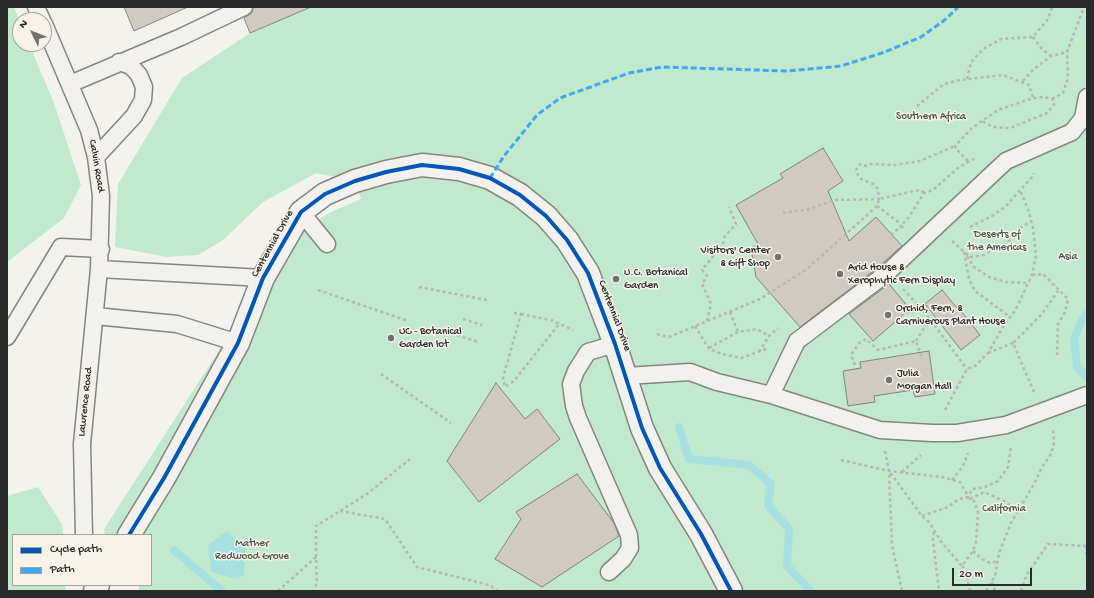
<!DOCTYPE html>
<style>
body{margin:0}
#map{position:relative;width:1094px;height:598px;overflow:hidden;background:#f4f2ec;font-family:"Gochi Hand",sans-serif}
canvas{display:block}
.frame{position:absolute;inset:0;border:8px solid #2b2b2b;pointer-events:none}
.legend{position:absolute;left:12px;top:534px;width:140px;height:52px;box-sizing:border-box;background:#f7f3e8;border:1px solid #a5a39c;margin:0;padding:5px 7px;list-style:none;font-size:12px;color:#2b2b2b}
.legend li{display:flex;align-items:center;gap:8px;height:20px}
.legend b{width:20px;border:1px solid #a5a39c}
.north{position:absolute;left:12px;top:12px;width:40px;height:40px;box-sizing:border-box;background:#f7f3e8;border:1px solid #a5a39c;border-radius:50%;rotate:313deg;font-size:11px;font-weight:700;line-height:16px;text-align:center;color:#2b2b2b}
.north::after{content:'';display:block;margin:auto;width:14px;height:18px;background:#71716f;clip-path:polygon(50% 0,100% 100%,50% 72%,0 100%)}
.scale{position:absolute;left:952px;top:568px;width:80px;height:18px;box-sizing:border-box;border:2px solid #2b2b2b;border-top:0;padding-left:5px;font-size:12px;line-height:14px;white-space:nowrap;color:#2b2b2b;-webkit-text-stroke:3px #f7f3e8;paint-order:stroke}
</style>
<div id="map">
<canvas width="1094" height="598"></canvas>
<div class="frame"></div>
<ul class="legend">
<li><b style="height:5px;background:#0057b8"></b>Cycle path</li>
<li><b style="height:5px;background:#3fa9f5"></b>Path</li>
</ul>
<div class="north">N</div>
<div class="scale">20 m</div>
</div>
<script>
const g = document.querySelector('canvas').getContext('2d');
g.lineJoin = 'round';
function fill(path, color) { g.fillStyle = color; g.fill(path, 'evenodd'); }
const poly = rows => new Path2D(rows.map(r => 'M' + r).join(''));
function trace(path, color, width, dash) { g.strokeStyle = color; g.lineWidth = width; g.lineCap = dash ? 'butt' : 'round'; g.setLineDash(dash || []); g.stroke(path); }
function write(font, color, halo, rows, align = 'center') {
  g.font = font + ' "Gochi Hand",sans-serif'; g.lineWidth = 3; g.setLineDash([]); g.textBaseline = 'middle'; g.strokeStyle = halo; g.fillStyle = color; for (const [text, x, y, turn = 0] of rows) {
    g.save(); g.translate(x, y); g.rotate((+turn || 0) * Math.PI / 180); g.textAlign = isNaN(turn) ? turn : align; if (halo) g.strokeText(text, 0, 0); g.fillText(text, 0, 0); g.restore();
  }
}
fill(poly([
 [7,7,14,7,20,22,20,44,29,44,54,103,81,185,64,218,7,262],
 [311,7,1087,7,1087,591,139,591,139,585,151,585,151,535,105,535,104,529,294,234,331,212,361,199,355,181,316,173,263,202,222,241,198,255,166,257,115,247,118,184,182,78,250,33],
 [38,487,62,524,63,535,13,535,13,585,65,585,66,591,7,591,7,496]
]), '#c1e9cb');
fill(poly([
 [227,531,245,548,244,575,237,579,211,572,208,545]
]), '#a7e0e1');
trace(poly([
 [1087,313,1082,319,1074,339,1077,367,1087,377],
 [679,427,689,459,749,465,771,484,768,505,789,529,787,566,811,591],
 [174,550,222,591]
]), '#a7e0e1', 8);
const building = poly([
 [124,7,188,7,134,31,124,7],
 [253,7,311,7,250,33,244,18,252,13,253,7],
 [823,148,843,181,828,191,849,241,876,217,902,246,876,269,800,327,756,277,751,248,758,244,736,205,783,178,780,174,823,148],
 [889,284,910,309,873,341,849,314,889,284],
 [942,290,957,308,958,307,980,335,961,350,925,304,942,290],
 [929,351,935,394,915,397,913,390,874,396,875,402,848,406,843,371,861,368,860,362,929,351],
 [496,383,525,419,537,409,560,439,479,502,447,461,496,383],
 [577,474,614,523,619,536,542,587,495,559,521,519,516,512,577,474]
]);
fill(building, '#d1cabf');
trace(building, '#858582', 1);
const lane = poly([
 [36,7,42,20],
 [44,24,89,130,96,157,101,196,99,269,82,444,84,535],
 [70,84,181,37,244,7],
 [96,157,134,116,143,100,144,87,139,75,131,66,119,62],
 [301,212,327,244],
 [99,269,263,278],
 [95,316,177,324,238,343],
 [7,337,61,247,101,249],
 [626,376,690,372,717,382,771,395,880,430,932,433,957,433,1006,425,1087,395],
 [771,395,797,341,887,273,1006,161,1072,132,1083,118,1087,97],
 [609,572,623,559,630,548,629,535,578,418,574,406,571,384,576,371,588,352,615,344]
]);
const secondary = poly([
 [129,535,164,478,238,343,263,278,301,212,325,194,355,181,386,172,422,165,459,169,490,178,520,195,546,216,567,240,588,273,615,344,642,428,660,468,701,534,731,591],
 [95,591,98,585]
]);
trace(lane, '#858582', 19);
trace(secondary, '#858582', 25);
trace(poly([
 [1033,37,1041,48,1051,56],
 [967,79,971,62,983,49,1001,39,1033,37,1048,19,1052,7],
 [1023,81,1033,70,1051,56,1067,52],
 [1052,99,1063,93,1068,78,1067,52,1084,7],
 [917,106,944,84,960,80,1003,75,1029,85,1033,98],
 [968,161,956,149,955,146,972,128,982,121,998,110,1033,98,1043,97,1052,99,1055,103,1047,113,1010,128,993,127,982,121],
 [783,213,806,210,835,200,879,199,878,189,873,184,861,179,858,175,856,170,860,164,864,166,871,164,895,165,920,161,955,146],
 [970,227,992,216,1006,206,1032,177,1034,173],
 [903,228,901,226,909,217,924,193,933,190,959,167,974,159],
 [891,235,901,226,897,221,877,206,879,199,914,191,921,190,924,193],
 [952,241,970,257,984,255,992,249,1007,243,1021,227,1031,222],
 [964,252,969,279,975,291,1010,317],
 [967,256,974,267,989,277,1006,282,1029,283],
 [1032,275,1043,274,1068,299,1065,312,1058,324,1057,355],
 [419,287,487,300],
 [903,289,926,314,967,369],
 [318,290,408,321],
 [907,311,910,314,918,307],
 [730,312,738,332],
 [514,313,521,314,503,378,505,387,514,381,559,324],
 [521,314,551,320,573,330],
 [463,319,482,325],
 [707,321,711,304,702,284,707,276,702,270,723,244,725,236,736,224,729,207],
 [695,326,709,349,722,354,741,358,769,348],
 [657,334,669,337,760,299,807,269,877,206],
 [457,335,478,342],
 [916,341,930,319],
 [709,348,738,332,757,329,769,336],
 [759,352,769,336,778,328],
 [988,353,1013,343],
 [855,365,851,355,859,343,866,339,878,350,916,341,921,356],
 [381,374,451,423],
 [1034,392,1013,343,1041,315,1058,291],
 [945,410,967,369,975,366,988,353,1004,325,1015,311,1032,275,1036,256,1033,228,1029,212,1020,190],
 [885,451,889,471,892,545,902,591],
 [841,460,889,471,942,477,960,482,970,499,974,501,978,512,976,542,973,551,962,566,942,543,929,522,922,516,889,471],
 [902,472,921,455],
 [952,480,963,466,968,453],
 [970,499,984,492,1004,501,1017,511],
 [340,511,385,519,417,567,489,585,498,591],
 [922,516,948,507,959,499,968,497,972,489,985,487,998,481,1008,467,1011,446],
 [934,532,933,540,939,591],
 [1086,546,1087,560],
 [973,551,982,559,990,563,997,561],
 [316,557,316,526,367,494,410,459],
 [962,566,966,571,970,591],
 [992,582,995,591],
 [278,591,316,557,317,582,314,591],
 [986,591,995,576,999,553,1011,523,1034,484,1042,467,1051,454,1054,443,1053,430],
 [1021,591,1027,574,1048,544,1087,546]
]), '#b8b7b5', 2.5, [3, 3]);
trace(lane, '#f2f1ed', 16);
trace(secondary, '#f2f1ed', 22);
trace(poly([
 [490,178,504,156,537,115,560,98,629,73,662,67,788,71,841,66,882,53,921,37,946,19,958,7]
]), '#3fa9f5', 3, [6, 3]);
trace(poly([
 [129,535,164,478,238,343,263,278,301,212,325,194,355,181,386,172,422,165,459,169,490,178,520,195,546,216,567,240,588,273,615,344,642,428,660,468,701,534,731,591]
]), '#0057b8', 4);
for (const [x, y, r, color] of [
 [778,257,4,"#71716f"],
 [840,274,4,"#71716f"],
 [616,279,4,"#71716f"],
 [888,315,4,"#71716f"],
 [391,338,4,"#71716f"],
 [889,380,4,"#71716f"]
]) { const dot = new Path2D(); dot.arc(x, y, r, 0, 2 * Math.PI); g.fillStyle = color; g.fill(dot); trace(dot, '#f7f3e8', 1.5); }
write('11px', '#46584c', '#f7f3e8', [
 ["Southern Africa",931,117],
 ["Deserts of",997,235],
 ["the Americas",997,248],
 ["Asia",1068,257],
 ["California",1004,509],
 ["Mather",252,544],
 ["Redwood Grove",252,557]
]);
write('11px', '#2b2b2b', '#f7f3e8', [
 ["Calvin Road",96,166,80],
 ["Centennial Drive",273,244,-61],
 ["Centennial Drive",614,316,69],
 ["Lawrence Road",86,402,-84]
]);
write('11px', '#2b2b2b', '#f7f3e8', [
 ["Visitors' Center",770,251,"right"],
 ["& Gift Shop",770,264,"right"],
 ["Arid House &",848,268],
 ["Xerophytic Fern Display",848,281],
 ["U.C. Botanical",624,273],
 ["Garden",624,286],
 ["Orchid, Fern, &",896,309],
 ["Carniverous Plant House",896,322],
 ["UC - Botanical",399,332],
 ["Garden lot",399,345],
 ["Julia",897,374],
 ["Morgan Hall",897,387]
], 'left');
</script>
